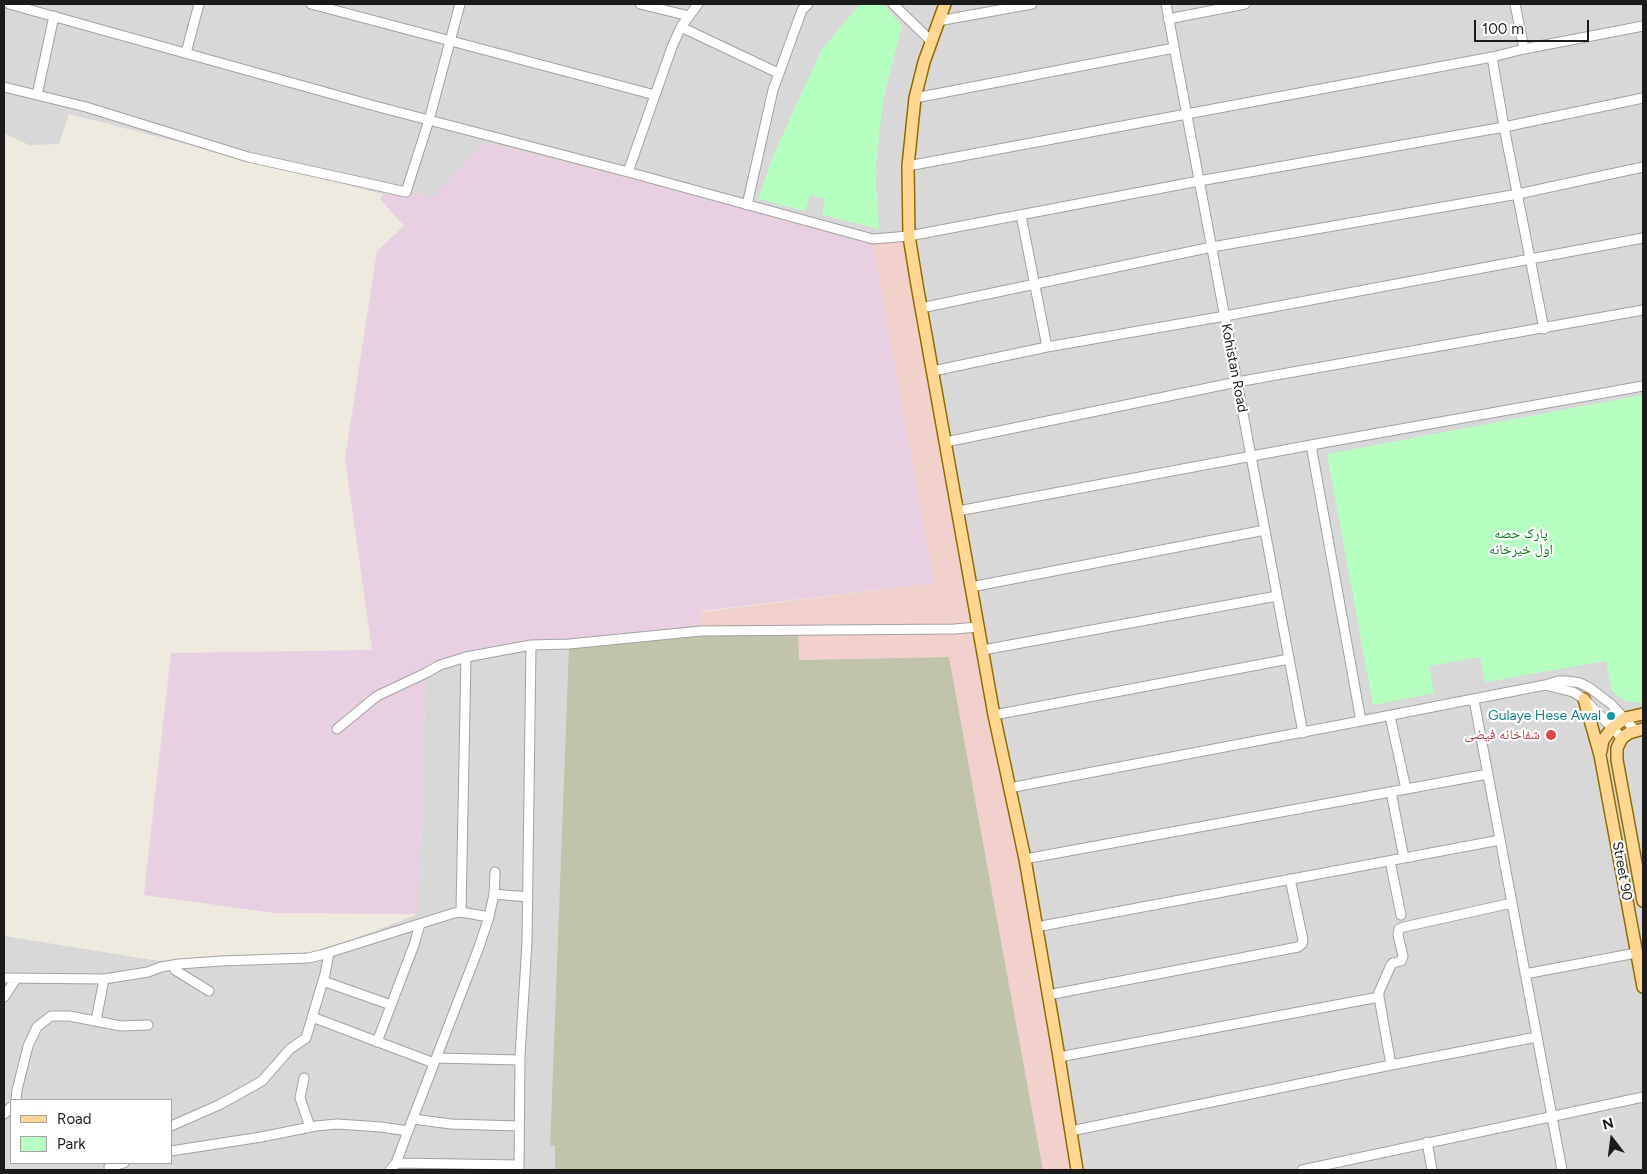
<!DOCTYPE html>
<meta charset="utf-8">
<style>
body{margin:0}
#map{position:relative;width:1647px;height:1174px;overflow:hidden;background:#eeeadf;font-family:Figtree,sans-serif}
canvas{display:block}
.frame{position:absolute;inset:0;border:5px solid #1b1b1b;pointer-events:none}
.legend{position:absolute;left:10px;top:1099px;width:162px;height:65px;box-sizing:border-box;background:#fff;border:1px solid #a4a4a4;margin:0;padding:6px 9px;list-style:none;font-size:15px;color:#1b1b1b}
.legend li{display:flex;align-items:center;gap:10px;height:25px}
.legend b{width:25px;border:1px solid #a4a4a4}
.north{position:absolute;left:1587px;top:1114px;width:50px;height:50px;-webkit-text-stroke:4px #fff;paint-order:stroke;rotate:345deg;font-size:14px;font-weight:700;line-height:20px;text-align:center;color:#1b1b1b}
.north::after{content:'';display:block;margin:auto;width:18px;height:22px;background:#1b1b1b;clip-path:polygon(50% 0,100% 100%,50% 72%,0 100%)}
.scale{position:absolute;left:1474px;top:20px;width:115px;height:22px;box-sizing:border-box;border:2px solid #1b1b1b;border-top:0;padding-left:6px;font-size:15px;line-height:18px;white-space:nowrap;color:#1b1b1b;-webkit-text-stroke:4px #fff;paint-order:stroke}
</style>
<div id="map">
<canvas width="1647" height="1174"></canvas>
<div class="frame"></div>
<ul class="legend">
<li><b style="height:6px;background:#ffd793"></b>Road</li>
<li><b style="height:14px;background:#b5ffc0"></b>Park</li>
</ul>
<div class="north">N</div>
<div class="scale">100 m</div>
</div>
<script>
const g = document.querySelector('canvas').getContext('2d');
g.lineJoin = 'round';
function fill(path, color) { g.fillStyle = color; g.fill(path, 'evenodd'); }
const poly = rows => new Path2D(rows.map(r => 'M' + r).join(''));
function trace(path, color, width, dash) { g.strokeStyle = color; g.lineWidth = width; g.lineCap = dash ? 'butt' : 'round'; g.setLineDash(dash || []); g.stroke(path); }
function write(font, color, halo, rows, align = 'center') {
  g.font = font + ' Figtree,"Noto Naskh Arabic",sans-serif'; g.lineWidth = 4.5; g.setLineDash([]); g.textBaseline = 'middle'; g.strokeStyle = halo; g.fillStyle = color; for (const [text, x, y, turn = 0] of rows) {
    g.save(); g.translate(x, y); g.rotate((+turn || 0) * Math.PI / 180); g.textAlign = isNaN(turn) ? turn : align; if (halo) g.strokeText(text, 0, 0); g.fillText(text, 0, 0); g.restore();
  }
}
fill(poly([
 [4,4,1643,4,1643,1170,1077,1170,909,236,873,244,634,179,469,157,434,198,413,192,383,194,69,114,59,144,29,145,6,134,4,139],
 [569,644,550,1145,555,1145,555,1170,4,1170,4,936,159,961,319,953,418,914,426,673,466,657],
 [11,1100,171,1100,171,1163,11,1163]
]), '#d9d8d8');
fill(poly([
 [909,236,1077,1170,1043,1170,949,657,798,660,798,630,701,631,702,612,934,583,873,244]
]), '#f2d0cc');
fill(poly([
 [485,142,634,179,873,244,934,583,702,611,701,631,493,652,426,673,418,914,274,913,144,895,171,653,372,650,345,459,377,251,404,226,380,199,383,194,413,192,434,197,469,157]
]), '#e8d0e2');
fill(poly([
 [798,630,799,660,949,657,1043,1170,555,1170,555,1146,550,1145,569,644,701,631]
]), '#c1c3aa');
fill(poly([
 [860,4,883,4,902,26,884,94,875,170,879,229,822,215,825,199,810,195,805,211,758,199,773,156,822,49],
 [1643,395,1643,702,1639,703,1624,700,1612,691,1606,661,1485,682,1480,657,1429,666,1434,693,1373,705,1327,454]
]), '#b5ffc0');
const minor = poly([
 [9,4,375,106,628,172,873,239,909,236,1199,181,1504,127,1643,98],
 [311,4,655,95],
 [640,4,689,16],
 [893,4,931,41],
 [1166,4,1303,733],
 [1515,4,1524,49],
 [1168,19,1245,4],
 [938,21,1032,4],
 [681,27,778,73],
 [186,53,199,4],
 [1492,57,1504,127,1544,329],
 [4,87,86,107,248,157,406,192,429,120,460,4],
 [37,95,54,16],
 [915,98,1174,48],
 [908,166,1492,57,1524,49,1643,26],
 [628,172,672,47,681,27,698,4],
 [747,205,773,90,802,10,808,4],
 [1021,215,1047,347],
 [921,308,1212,247,1518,194,1643,167],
 [933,371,1047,347,1225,316,1643,238],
 [946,442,1237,382,1643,310],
 [1311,445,1361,721],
 [958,511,1311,445,1643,386],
 [971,587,1265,530],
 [983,650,1277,596],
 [1545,685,1573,692,1584,699,1622,738],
 [1474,700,1562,1170],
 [994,715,1289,659],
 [1390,716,1406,789],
 [337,729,377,696,426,673,440,665,466,657,531,645,569,644,701,631,954,629,979,627],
 [1009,788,1361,721,1545,685,1558,681,1567,681,1580,683,1590,688,1611,704,1635,730],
 [1391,792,1404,858],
 [1025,859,1488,774],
 [1390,861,1401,915],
 [494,894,528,897],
 [461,912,466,657],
 [1036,927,1500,840],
 [174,965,175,970,209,991],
 [1525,974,1636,953],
 [4,978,104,979,148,972,161,967,179,964,221,961,308,958,321,955,454,913,461,912,489,917],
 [323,981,391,1005],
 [1048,995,1298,947,1302,944,1303,940,1290,879],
 [4,997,16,979],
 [312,1017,434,1063],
 [96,1021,104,979],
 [377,1042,414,945,420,924],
 [1059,1057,1379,997],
 [436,1058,520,1060],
 [1391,1065,1379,997,1379,992,1391,965,1393,963,1401,961,1403,956,1398,935,1399,929,1404,927,1512,903],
 [304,1078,300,1098,310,1127],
 [16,1100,17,1090,28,1046,37,1027,51,1016,69,1016,121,1026,148,1025],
 [4,1114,11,1107],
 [413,1119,451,1124,519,1126],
 [171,1126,219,1105,262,1081,290,1049,306,1038,325,974,329,953],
 [1071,1131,1391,1065,1537,1037],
 [1427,1142,1432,1170],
 [171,1151,261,1137,316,1126,337,1124,381,1127,408,1131],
 [396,1163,519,1165],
 [109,1167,124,1163],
 [390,1170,396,1163,408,1131,479,947,489,917,494,894,495,872],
 [519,1170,520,1056,527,942,531,645],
 [1302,1170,1643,1097]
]);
const major = poly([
 [945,4,924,62,915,98,908,166,909,236,917,285,994,715,1025,859,1059,1057,1077,1170],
 [1584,699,1600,755,1643,987],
 [1643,729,1629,733,1622,738,1617,748,1617,760,1643,901],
 [1601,751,1603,740,1613,727,1625,718,1643,714]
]);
trace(minor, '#a2a2a2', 11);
trace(major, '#926b00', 14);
trace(minor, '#fff', 9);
trace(major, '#ffd793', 11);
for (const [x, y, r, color] of [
 [1611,716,5,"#0f9aa8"],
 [1551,735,6,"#e0444e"]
]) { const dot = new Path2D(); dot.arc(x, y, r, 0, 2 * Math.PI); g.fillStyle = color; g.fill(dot); trace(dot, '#fff', 2); }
write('14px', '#1b1b1b', '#fff', [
 ["Kohistan Road",1234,368,79],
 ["Street 90",1622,871,80]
]);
write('14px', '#008214', '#fff', [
 ["پارک حصه",1521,534],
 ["اول خیرخانه",1521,550]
]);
write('14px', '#0d838f', '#fff', [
 ["Gulaye Hese Awal",1601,716]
], 'right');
write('14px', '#be3a42', '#fff', [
 ["شفاخانه فیضی",1540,735]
], 'right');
</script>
